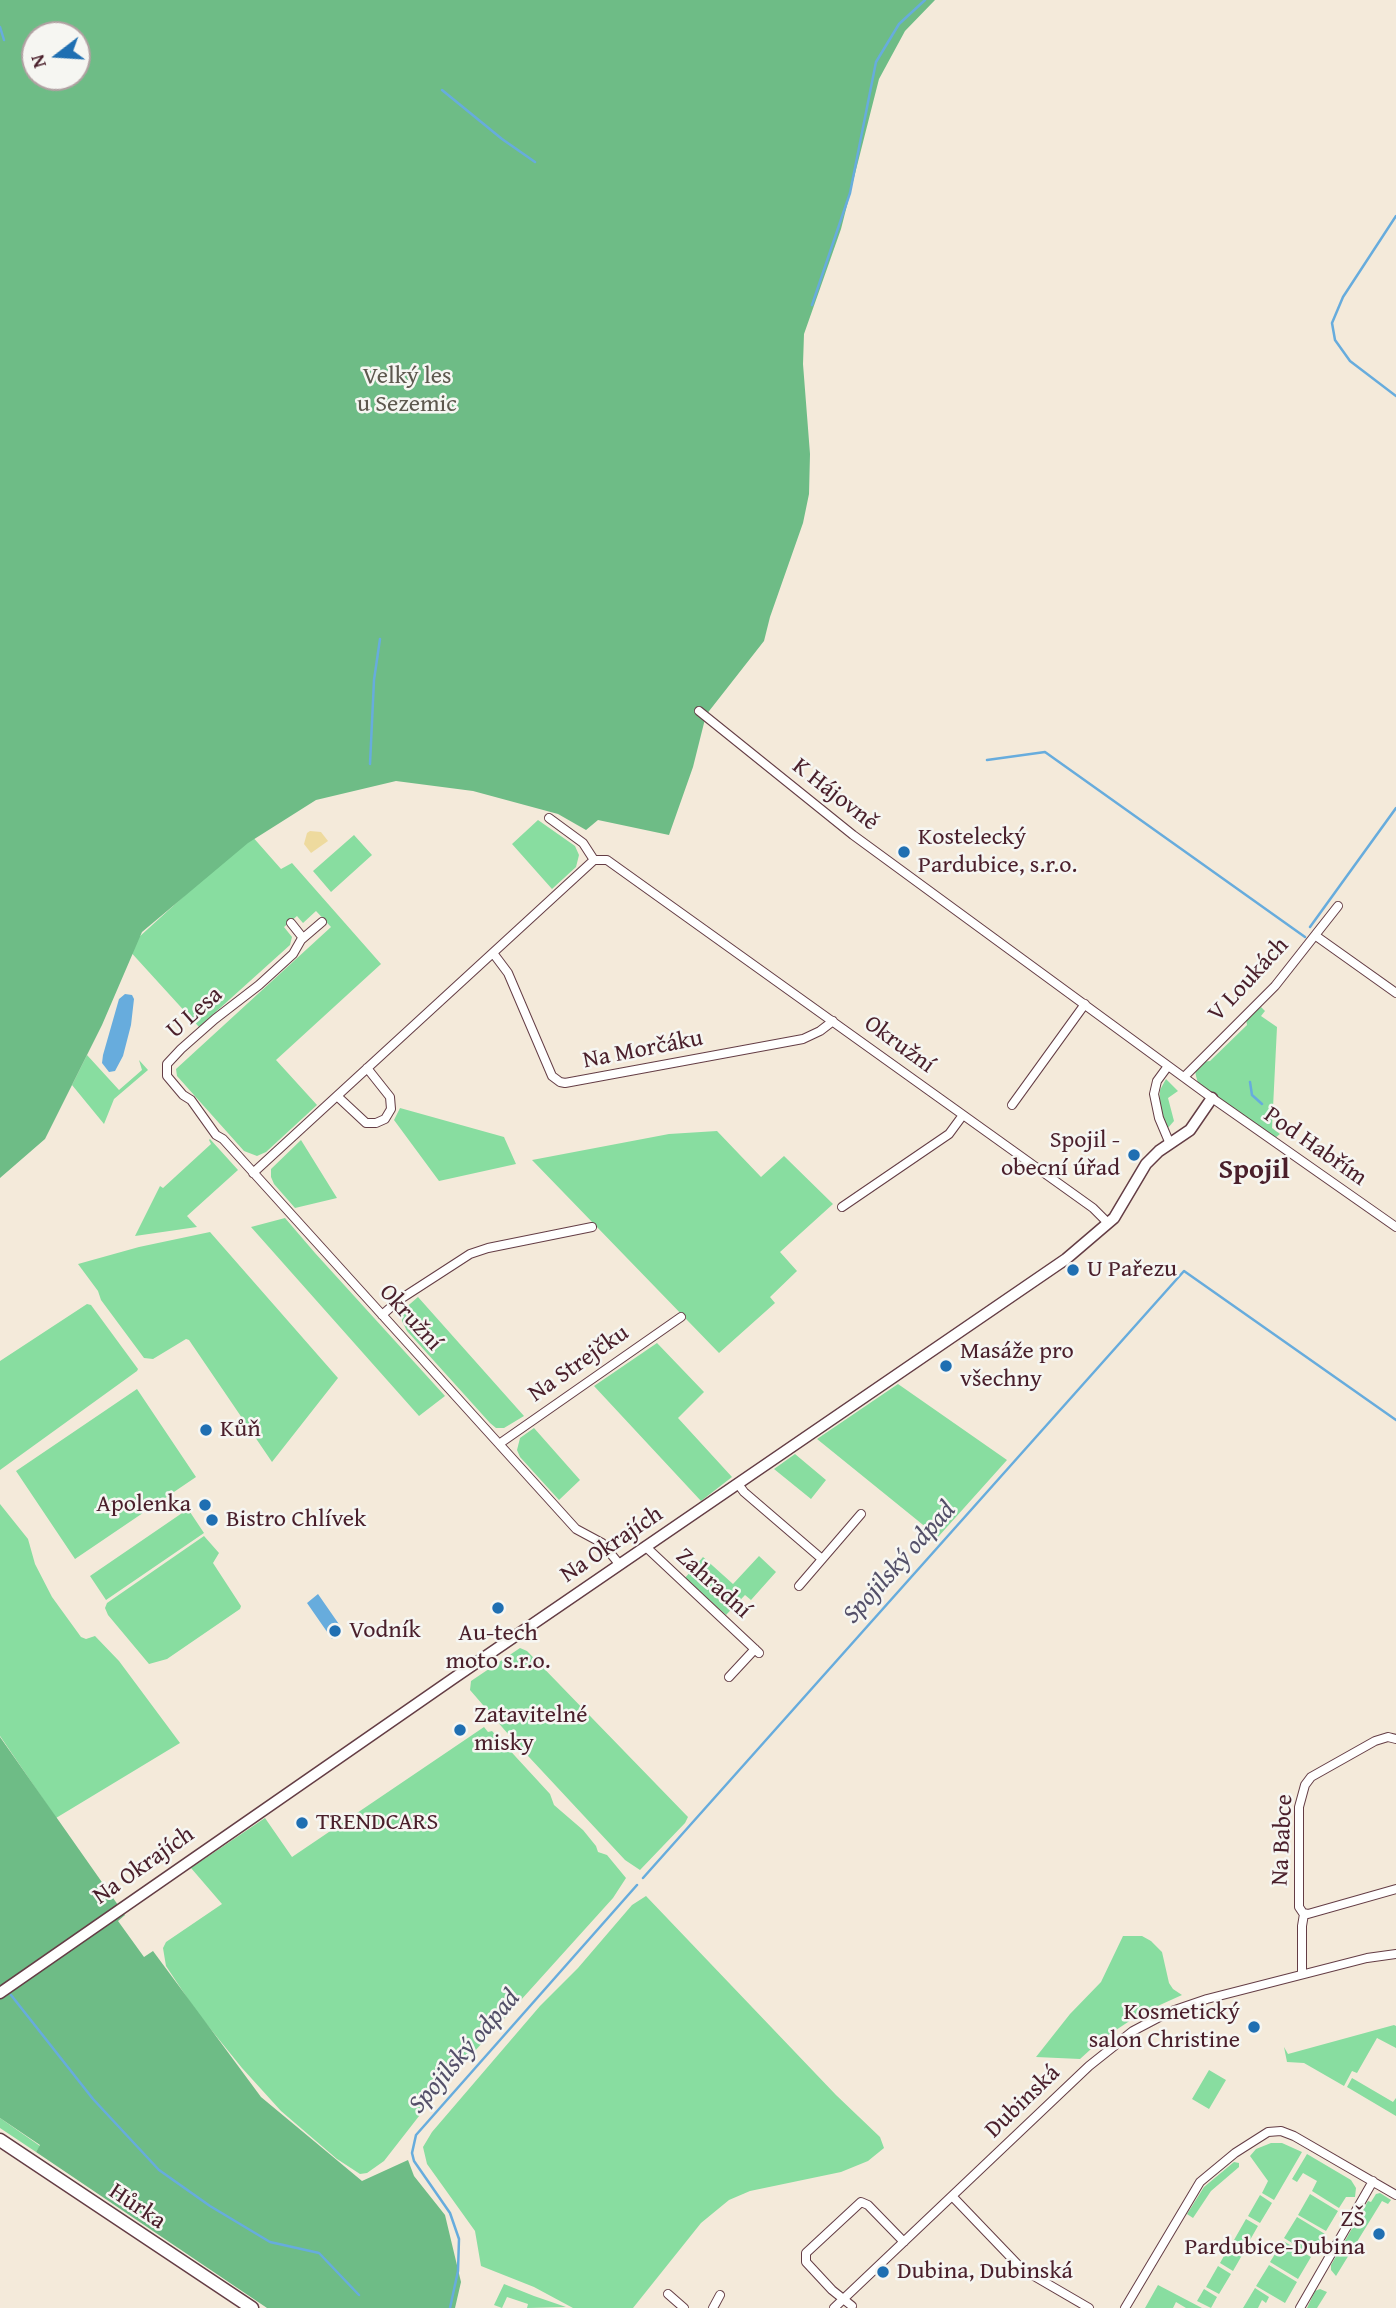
<!DOCTYPE html>
<meta charset="utf-8">
<style>
body{margin:0}
#map{position:relative;width:1396px;height:2308px;overflow:hidden;background:#f4eada;font-family:"Gentium Book Plus",serif}
canvas{display:block}
.north{position:absolute;left:21px;top:21px;width:70px;height:70px;box-sizing:border-box;background:#f6f6f2;border:2px solid #b1a0a2;border-radius:50%;rotate:253deg;font-size:19px;font-weight:700;line-height:28px;text-align:center;color:#4a1f2b}
.north::after{content:'';display:block;margin:auto;width:24px;height:32px;background:#1f6fb2;clip-path:polygon(50% 0,100% 100%,50% 72%,0 100%)}
</style>
<div id="map">
<canvas width="1396" height="2308"></canvas>
<div class="north">N</div>
</div>
<script>
const g = document.querySelector('canvas').getContext('2d');
g.lineJoin = 'round';
function fill(path, color) { g.fillStyle = color; g.fill(path, 'evenodd'); }
const poly = rows => new Path2D(rows.map(r => 'M' + r).join(''));
function trace(path, color, width, dash) { g.strokeStyle = color; g.lineWidth = width; g.lineCap = dash ? 'butt' : 'round'; g.setLineDash(dash || []); g.stroke(path); }
function write(font, color, halo, rows, align = 'center') {
  g.font = font + ' "Gentium Book Plus",serif'; g.lineWidth = 5; g.setLineDash([]); g.textBaseline = 'middle'; g.strokeStyle = halo; g.fillStyle = color; for (const [text, x, y, turn = 0] of rows) {
    g.save(); g.translate(x, y); g.rotate((+turn || 0) * Math.PI / 180); g.textAlign = isNaN(turn) ? turn : align; if (halo) g.strokeText(text, 0, 0); g.fillText(text, 0, 0); g.restore();
  }
}
fill(poly([
 [538,820,575,846,579,855,576,867,552,889,512,844],
 [251,835,281,869,292,863,381,964,276,1060,317,1105,266,1152,257,1156,244,1151,177,1076,176,1069,331,927,316,911,303,923,297,916,284,927,292,937,290,945,199,1027,127,948],
 [354,835,372,855,331,892,313,871],
 [1261,1007,1265,1011,1261,1016,1277,1027,1272,1128,1280,1134,1275,1138,1198,1083,1196,1076,1195,1070,1202,1062,1210,1061,1247,1025,1246,1019],
 [87,1055,119,1090,142,1070,139,1060,148,1070,114,1099,104,1124,72,1085],
 [1166,1079,1178,1091,1168,1098,1174,1121,1167,1129,1159,1108,1160,1090],
 [400,1108,504,1137,516,1164,439,1181,394,1120],
 [717,1131,761,1177,784,1156,833,1204,780,1252,797,1271,770,1297,775,1303,719,1353,532,1160,669,1134],
 [210,1139,238,1170,187,1216,197,1227,135,1236,160,1186,163,1188,211,1144,209,1140],
 [301,1140,337,1198,295,1208,274,1184,271,1177,271,1169],
 [285,1218,315,1253,445,1396,419,1416,251,1227],
 [210,1232,338,1378,272,1462,189,1340,186,1339,153,1359,144,1358,101,1300,98,1291,78,1264,139,1247],
 [418,1297,524,1416,504,1428,496,1428,490,1423,407,1331,402,1321,403,1310],
 [87,1304,91,1305,138,1369,137,1371,0,1470,0,1361],
 [657,1343,704,1392,678,1418,732,1477,701,1501,594,1386],
 [898,1384,1007,1460,938,1537,817,1439],
 [137,1389,196,1477,75,1559,16,1471],
 [534,1428,580,1480,559,1500,520,1457,517,1450,520,1438],
 [795,1454,826,1480,811,1499,774,1469],
 [0,1504,28,1539,35,1564,52,1597,81,1637,86,1639,95,1636,119,1661,180,1743,56,1818,0,1736],
 [188,1509,204,1533,106,1600,90,1576],
 [204,1536,219,1553,213,1563,241,1606,240,1609,167,1659,149,1664,108,1615,105,1608,107,1603],
 [759,1556,776,1572,751,1600,745,1595,726,1615,685,1578,703,1557,733,1584],
 [520,1648,527,1651,688,1817,685,1823,640,1870,625,1860,515,1742,470,1690,471,1681],
 [484,1727,488,1732,492,1731,550,1794,554,1805,583,1830,596,1846,598,1852,607,1855,626,1878,613,1898,437,2093,384,2161,367,2173,360,2174,337,2159,281,2111,242,2068,196,2011,166,1966,163,1948,166,1942,222,1904,191,1868,265,1818,292,1857],
 [646,1896,836,2095,880,2137,884,2148,868,2161,841,2172,750,2191,729,2200,701,2223,633,2308,573,2308,534,2287,481,2266,475,2231,427,2164,423,2147,432,2132,540,2006,578,1968,632,1905],
 [1123,1936,1142,1936,1151,1941,1162,1952,1169,1983,1173,1989,1182,1995,1140,2014,1101,2040,1080,2059,1036,2057,1070,2014,1101,1982],
 [1394,2025,1396,2026,1396,2048,1377,2038,1357,2073,1352,2071,1344,2086,1304,2063,1287,2062,1284,2047,1288,2054],
 [1209,2070,1226,2080,1209,2109,1192,2099],
 [1352,2078,1393,2102,1396,2098,1396,2116,1347,2087],
 [0,2118,40,2146,36,2152,0,2128],
 [1271,2143,1282,2143,1302,2152,1274,2200,1262,2193,1268,2181,1250,2156,1256,2149],
 [1307,2154,1351,2180,1356,2188,1355,2197,1346,2197,1339,2208,1312,2191,1317,2181,1303,2173,1297,2182,1292,2179],
 [1234,2162,1239,2163,1239,2167,1211,2191,1193,2218,1187,2214,1204,2187],
 [1380,2193,1391,2200,1388,2204,1382,2201,1336,2276,1331,2270,1331,2265,1368,2201,1371,2202,1376,2194],
 [1310,2194,1338,2211,1326,2231,1298,2215],
 [1260,2195,1272,2203,1260,2223,1248,2216],
 [1297,2217,1325,2234,1312,2255,1284,2238],
 [1246,2219,1258,2226,1246,2247,1234,2240],
 [1283,2241,1311,2257,1298,2279,1270,2262],
 [1232,2242,1245,2250,1233,2271,1220,2263],
 [1269,2265,1297,2282,1285,2303,1256,2286],
 [1218,2266,1231,2274,1219,2294,1206,2287],
 [504,2284,534,2296,566,2307,527,2308,528,2304,507,2297,502,2308,494,2305],
 [1158,2285,1202,2308,1186,2308,1176,2302,1173,2308,1145,2308],
 [1255,2288,1269,2297,1266,2303,1262,2300,1258,2308,1243,2308],
 [1204,2289,1217,2297,1211,2308,1197,2301],
 [1320,2289,1327,2292,1317,2308,1307,2308,1315,2291]
]), '#88dda0');
fill(poly([
 [0,0,935,0,905,31,879,79,841,229,804,334,803,364,810,454,809,494,803,523,770,617,764,641,706,715,693,767,669,835,598,820,586,830,558,814,473,791,396,781,316,800,248,843,142,932,102,1025,45,1139,0,1178],
 [35,35,77,35,77,77,35,77],
 [0,1737,125,1915,118,1921,144,1957,153,1951,261,2097,362,2181,408,2160,414,2176,445,2215,461,2282,455,2308,267,2308,36,2152,40,2145,0,2118]
]), '#6ebc86');
fill(poly([
 [310,831,321,832,328,841,311,853,304,844,307,833]
]), '#eeda9e');
fill(poly([
 [125,994,132,995,134,999,131,1025,123,1056,115,1071,109,1072,102,1063,103,1055,119,999],
 [318,1594,343,1630,332,1639,307,1603]
]), '#67acdd');
trace(poly([
 [0,27,4,40],
 [442,90,502,139,535,162],
 [1396,216,1343,297,1332,323,1335,340,1350,361,1396,396],
 [812,305,850,193,876,62,899,24,925,0],
 [987,760,1045,752,1305,937],
 [370,764,374,680,380,639],
 [1310,927,1396,808],
 [1250,1082,1252,1095,1262,1104],
 [643,1878,1184,1271,1396,1420],
 [11,1995,93,2099,159,2170,210,2206,270,2242,319,2253,359,2295],
 [450,2308,458,2271,459,2239,450,2213,414,2161,412,2153,416,2135,637,1885]
]), '#67acdd', 2.5);
const minor = poly([
 [699,711,853,835,1212,1098,1396,1227],
 [549,818,583,843,594,860,607,860,1093,1208,1108,1223],
 [322,922,301,940,293,954,259,985,215,1019,181,1049,167,1064,167,1076,183,1095,191,1100,216,1135,223,1139,576,1529,602,1543,620,1565],
 [291,923,303,938],
 [1316,936,1396,993],
 [493,953,508,973,552,1076,560,1082,565,1083,803,1039,820,1031,833,1021],
 [1168,1066,1157,1081,1154,1094,1159,1118,1170,1144],
 [1184,1077,1275,986,1338,906],
 [337,1096,366,1123,376,1123,385,1119,391,1109,390,1097,367,1068],
 [1012,1105,1085,1004],
 [253,1173,594,860],
 [842,1207,949,1134,963,1115],
 [382,1315,399,1300,470,1254,488,1248,592,1227],
 [499,1444,681,1317],
 [738,1484,744,1492,822,1559],
 [646,1547,759,1653],
 [799,1586,861,1514],
 [729,1677,755,1649],
 [1396,1739,1388,1737,1375,1741,1311,1777,1305,1785,1299,1807,1299,1907,1303,1913,1308,1914,1396,1889],
 [1302,1974,1302,1926,1304,1914],
 [952,2196,1022,2269,1089,2308],
 [668,2294,684,2308],
 [852,2306,832,2290,806,2262,806,2253,861,2202,868,2205,904,2242],
 [713,2308,720,2295],
 [834,2308,1089,2066,1133,2031,1169,2012,1207,1999,1367,1958,1396,1954],
 [1125,2308,1200,2182,1235,2153,1268,2132,1281,2131,1294,2136,1396,2195],
 [1300,2308,1373,2181]
]);
const tertiary = poly([
 [0,1993,454,1678,1066,1259,1114,1218,1146,1164,1159,1151,1190,1130,1212,1098]
]);
const primary = poly([
 [0,2140,252,2308]
]);
trace(minor, '#643d45', 10);
trace(tertiary, '#643d45', 13);
trace(primary, '#643d45', 15);
trace(minor, '#fff', 8);
trace(tertiary, '#fff', 10);
trace(primary, '#fff', 12);
for (const [x, y, r, color] of [
 [904,852,7,"#1f6fb2"],
 [1134,1155,7,"#1f6fb2"],
 [1073,1270,7,"#1f6fb2"],
 [946,1366,7,"#1f6fb2"],
 [206,1430,7,"#1f6fb2"],
 [205,1505,7,"#1f6fb2"],
 [212,1520,7,"#1f6fb2"],
 [498,1608,7,"#1f6fb2"],
 [335,1631,7,"#1f6fb2"],
 [460,1730,7,"#1f6fb2"],
 [302,1823,7,"#1f6fb2"],
 [1254,2027,7,"#1f6fb2"],
 [1379,2234,7,"#1f6fb2"],
 [883,2272,7,"#1f6fb2"]
]) { const dot = new Path2D(); dot.arc(x, y, r, 0, 2 * Math.PI); g.fillStyle = color; g.fill(dot); trace(dot, '#f6f6f2', 2.5); }
write('24px', '#5d584e', '#f6f6f2', [
 ["Velký les",407,377],
 ["u Sezemic",407,405]
]);
write('24px', '#4a1f2b', '#f6f6f2', [
 ["K Hájovně",835,795,38],
 ["V Loukách",1249,980,-47],
 ["U Lesa",195,1013,-41],
 ["Okružní",899,1045,36],
 ["Na Morčáku",643,1050,-11],
 ["Pod Habřím",1315,1147,35],
 ["Okružní",410,1318,48],
 ["Na Strejčku",579,1364,-35],
 ["Na Okrajích",612,1545,-34],
 ["Zahradní",713,1584,42],
 ["Na Babce",1283,1840,-87],
 ["Na Okrajích",144,1866,-35],
 ["Dubinská",1023,2102,-44],
 ["Hůrka",137,2207,34]
]);
write('24px', '#4a1f2b', '#f6f6f2', [
 ["Kostelecký",918,838],
 ["Pardubice, s.r.o.",918,866],
 ["Spojil -",1120,1141,"right"],
 ["obecní úřad",1120,1169,"right"],
 ["U Pařezu",1087,1270],
 ["Masáže pro",960,1352],
 ["všechny",960,1380],
 ["Kůň",220,1430],
 ["Apolenka",191,1505,"right"],
 ["Bistro Chlívek",226,1520],
 ["Vodník",349,1631],
 ["Au-tech",498,1634,"center"],
 ["moto s.r.o.",498,1662,"center"],
 ["Zatavitelné",474,1716],
 ["misky",474,1744],
 ["TRENDCARS",316,1823],
 ["Kosmetický",1240,2013,"right"],
 ["salon Christine",1240,2041,"right"],
 ["ZŠ",1365,2220,"right"],
 ["Pardubice-Dubina",1365,2248,"right"],
 ["Dubina, Dubinská",897,2272]
], 'left');
write('italic 26px', '#545069', '#f6f6f2', [
 ["Spojilský odpad",900,1563,-48],
 ["Spojilský odpad",465,2052,-49]
]);
write('bold 28px', '#4a1f2b', '#f6f6f2', [
 ["Spojil",1254,1171]
]);
</script>
